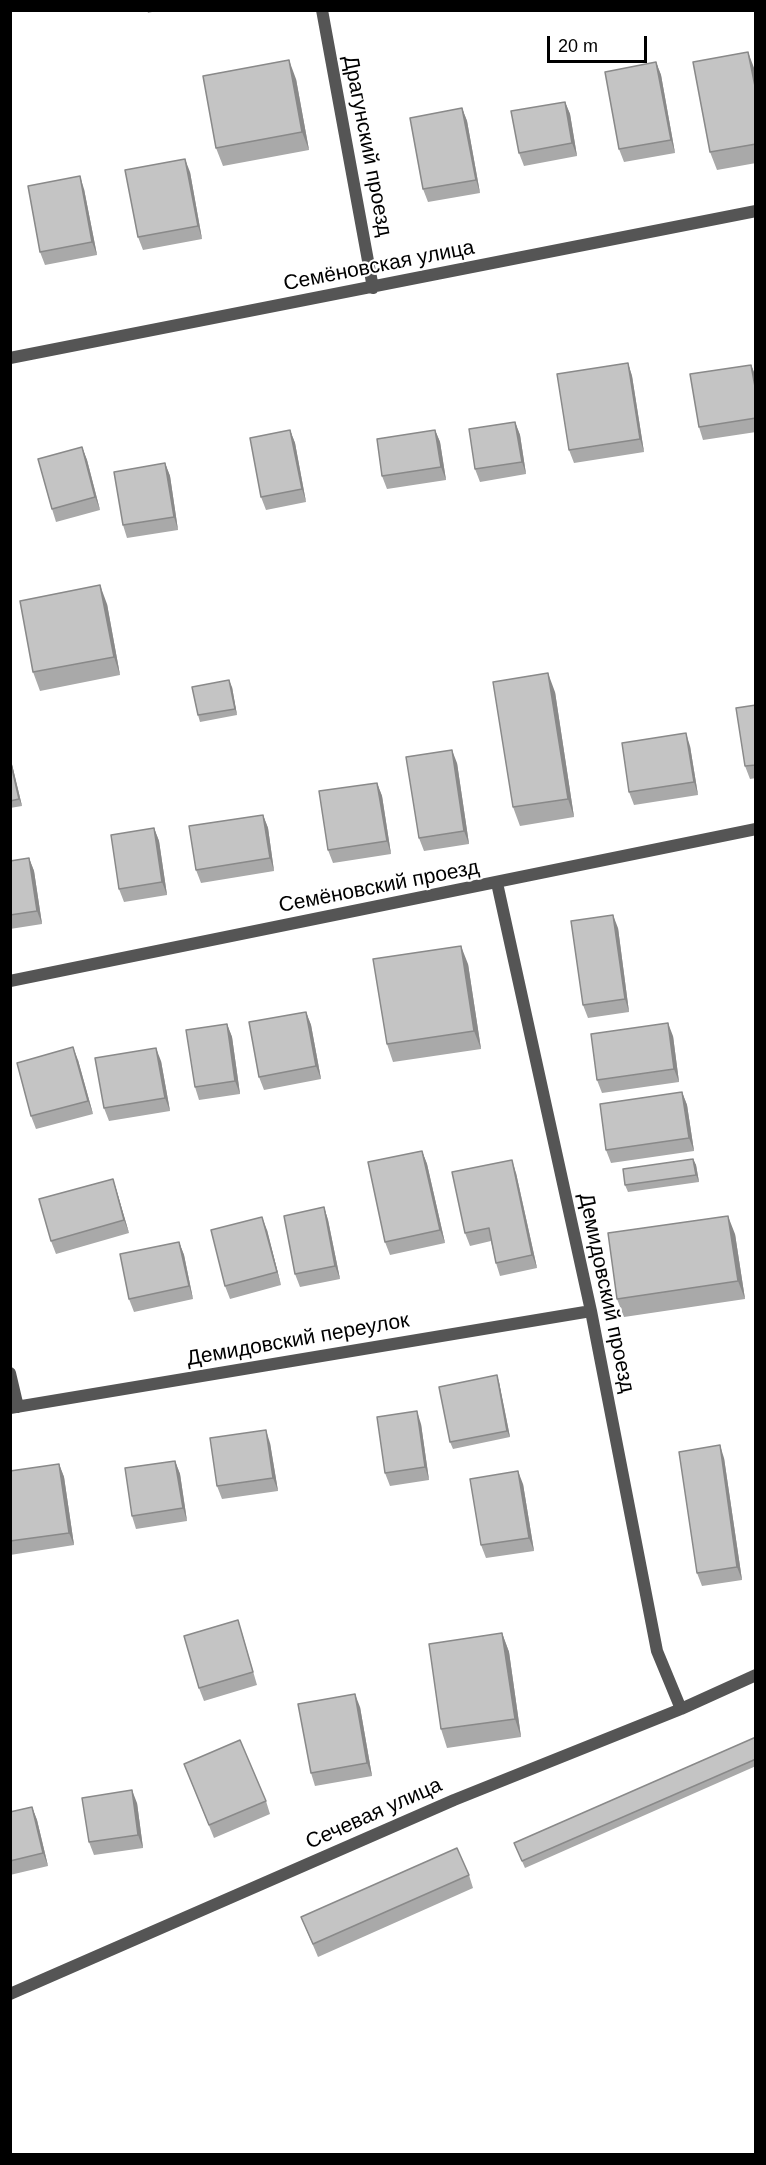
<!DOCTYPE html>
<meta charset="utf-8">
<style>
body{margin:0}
#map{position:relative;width:766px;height:2165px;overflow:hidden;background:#fff;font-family:Arial,sans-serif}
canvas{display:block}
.frame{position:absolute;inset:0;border:12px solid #000;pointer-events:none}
.scale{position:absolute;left:547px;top:36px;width:100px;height:27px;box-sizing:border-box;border:3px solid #000;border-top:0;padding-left:8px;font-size:18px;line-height:21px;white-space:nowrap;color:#000;-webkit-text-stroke:4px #fff;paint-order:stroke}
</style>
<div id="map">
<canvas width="766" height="2165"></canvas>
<div class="frame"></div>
<div class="scale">20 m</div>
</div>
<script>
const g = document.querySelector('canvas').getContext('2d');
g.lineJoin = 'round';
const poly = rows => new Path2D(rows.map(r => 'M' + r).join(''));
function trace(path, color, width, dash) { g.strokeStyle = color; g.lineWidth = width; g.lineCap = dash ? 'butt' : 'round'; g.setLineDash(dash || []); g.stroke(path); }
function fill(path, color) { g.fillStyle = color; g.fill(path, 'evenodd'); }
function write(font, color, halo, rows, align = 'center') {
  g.font = font + ' Arial,sans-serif'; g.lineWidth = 4.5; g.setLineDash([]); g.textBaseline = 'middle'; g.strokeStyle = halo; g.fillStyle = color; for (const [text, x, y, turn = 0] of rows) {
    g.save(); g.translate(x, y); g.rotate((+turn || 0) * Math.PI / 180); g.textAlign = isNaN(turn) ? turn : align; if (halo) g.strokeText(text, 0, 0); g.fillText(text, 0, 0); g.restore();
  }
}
trace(poly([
 [322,10,373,288],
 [10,358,756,211],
 [497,883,591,1311,657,1651,681,1709],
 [10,981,756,829],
 [10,1373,18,1407],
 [10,1408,591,1311],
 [10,1994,454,1800,681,1709,756,1675]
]), '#555', 12);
fill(poly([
 [147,10,160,10,148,13],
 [656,62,661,75,675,153,624,162,619,149],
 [755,70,756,163,717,170,710,152],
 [296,79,309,150,223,166,216,148],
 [565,102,570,114,577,156,524,166,519,153],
 [462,108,467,121,480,193,428,202,423,189],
 [190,172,202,239,143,250,138,237],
 [84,189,97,255,45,265,40,252],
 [628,363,632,376,644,452,574,463,569,450],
 [751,365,756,377,756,432,703,440,699,427],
 [515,422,520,435,526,474,480,482,475,469],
 [290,430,295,443,306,502,266,510,261,497],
 [435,430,440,442,446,480,387,489,382,476],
 [82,447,87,460,100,510,56,522,52,509],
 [165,463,170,476,178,530,127,538,123,525],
 [107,604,120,675,40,691,33,672],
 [232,687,237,715,200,722,198,715],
 [555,692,574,817,520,826,513,807],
 [756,705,756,778,750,779,745,766],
 [690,746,698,795,634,805,629,792],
 [10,756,22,806,10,808],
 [457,763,469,844,424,851,419,838],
 [377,783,382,796,391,854,333,863,328,850],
 [263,815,268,828,274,871,201,883,196,870],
 [154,828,159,841,167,895,124,902,119,889],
 [29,858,34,871,42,924,10,929,10,861],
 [618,928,629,1012,588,1018,583,1005],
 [468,964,481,1049,393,1062,387,1044],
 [306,1012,311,1025,321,1079,264,1090,259,1077],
 [227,1024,232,1037,240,1094,199,1100,195,1087],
 [673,1036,679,1082,602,1093,597,1080],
 [78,1060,93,1114,36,1129,31,1116],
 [161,1061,170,1111,109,1121,104,1108],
 [682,1092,687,1105,694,1151,611,1163,606,1150],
 [422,1151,427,1164,445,1243,390,1255,385,1242],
 [693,1159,696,1165,699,1182,628,1192,625,1185],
 [516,1173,537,1268,500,1276,496,1263,491,1241,470,1246,465,1233],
 [113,1179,117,1192,129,1233,56,1254,51,1241],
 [324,1207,328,1220,340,1279,300,1287,295,1274],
 [267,1230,281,1285,230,1299,225,1286],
 [735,1234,745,1299,624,1317,617,1299],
 [179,1242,184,1255,193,1299,134,1312,129,1299],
 [499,1382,510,1437,453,1449,450,1442],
 [421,1424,429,1480,390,1486,385,1473],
 [270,1443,278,1491,222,1499,217,1486],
 [724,1458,742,1580,702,1586,697,1573],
 [175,1461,180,1474,187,1521,136,1529,132,1516],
 [59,1464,64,1477,74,1545,10,1555,10,1471],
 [523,1484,534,1551,486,1558,481,1545],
 [242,1633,257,1685,204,1701,199,1688],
 [502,1633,509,1652,521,1737,447,1748,441,1729],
 [360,1707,372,1776,315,1786,311,1773],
 [756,1737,756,1766,525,1868,514,1843],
 [184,1764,266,1801,270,1814,214,1838],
 [137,1803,143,1848,94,1855,89,1842],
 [32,1807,37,1820,48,1866,10,1875,10,1812],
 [469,1875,473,1888,318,1957,301,1917]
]), '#a9a9a9');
fill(poly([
 [748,52,756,73,756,91],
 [289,60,296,79,309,150,302,132],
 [656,62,661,75,675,153,671,140],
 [565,102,570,114,577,156,572,143],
 [462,108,467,121,480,193,476,180],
 [185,159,190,172,202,239,198,226],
 [80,176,84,189,97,255,92,242],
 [628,363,632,376,644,452,640,439],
 [751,365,756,377,756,392],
 [515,422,520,435,526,474,522,462],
 [290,430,295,443,306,502,302,489],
 [435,430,440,442,446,480,441,467],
 [82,447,87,460,100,510,95,497],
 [165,463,170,476,178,530,174,517],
 [100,585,107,604,120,675,114,657],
 [548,673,555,692,574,817,568,799],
 [229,680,232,687,237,715,235,709],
 [686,733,690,746,698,795,694,782],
 [452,750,457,763,469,844,464,831],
 [10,756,22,806,19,799,10,760],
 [377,783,382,796,391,854,387,841],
 [263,815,268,828,274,871,270,858],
 [154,828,159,841,167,895,162,882],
 [29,858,34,871,42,924,37,911],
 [613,915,618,928,629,1012,625,999],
 [461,946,468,964,481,1049,474,1031],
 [306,1012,311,1025,321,1079,316,1066],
 [668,1023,673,1036,679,1082,674,1069],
 [227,1024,232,1037,240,1094,235,1081],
 [73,1047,78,1060,93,1114,88,1101],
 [156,1048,161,1061,170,1111,165,1098],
 [682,1092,687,1105,694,1151,689,1138],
 [422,1151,427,1164,445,1243,440,1230],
 [693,1159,696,1165,699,1182,696,1175],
 [512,1160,516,1173,537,1268,532,1255],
 [113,1179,117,1192,129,1233,124,1220],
 [324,1207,328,1220,340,1279,335,1266],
 [728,1216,735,1234,745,1299,738,1281],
 [262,1217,267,1230,281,1285,277,1272],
 [179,1242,184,1255,193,1299,189,1286],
 [497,1375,499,1382,510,1437,507,1431],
 [417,1411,421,1424,429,1480,425,1467],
 [266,1430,270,1443,278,1491,273,1478],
 [720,1445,724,1458,742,1580,737,1567],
 [175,1461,180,1474,187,1521,183,1508],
 [59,1464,64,1477,74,1545,69,1533],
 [518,1471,523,1484,534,1551,529,1538],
 [502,1633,509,1652,521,1737,515,1719],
 [355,1694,360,1707,372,1776,367,1763],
 [132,1790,137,1803,143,1848,138,1835],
 [32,1807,37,1820,48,1866,43,1853]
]), '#898989');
const building = poly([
 [748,52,756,91,756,144,710,152,693,62,748,52],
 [289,60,302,132,216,148,203,76,289,60],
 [656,62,671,140,619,149,605,72,656,62],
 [565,102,572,143,519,153,511,111,565,102],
 [462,108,476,180,423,189,410,118,462,108],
 [185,159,198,226,138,237,125,170,185,159],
 [80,176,92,242,40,252,28,186,80,176],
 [628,363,640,439,569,450,557,374,628,363],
 [751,365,756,392,756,418,699,427,690,374,751,365],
 [515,422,522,462,475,469,469,429,515,422],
 [290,430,302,489,261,497,250,438,290,430],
 [435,430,441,467,382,476,377,439,435,430],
 [82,447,95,497,52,509,38,459,82,447],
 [165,463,174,517,123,525,114,472,165,463],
 [100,585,114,657,33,672,20,601,100,585],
 [548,673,568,799,513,807,493,682,548,673],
 [229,680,235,709,198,715,192,687,229,680],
 [756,705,756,765,745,766,736,708,756,705],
 [686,733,694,782,629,792,622,743,686,733],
 [452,750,464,831,419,838,406,757,452,750],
 [10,760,19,799,10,801,10,760],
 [377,783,387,841,328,850,319,791,377,783],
 [263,815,270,858,196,870,189,826,263,815],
 [154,828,162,882,119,889,111,835,154,828],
 [29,858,37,911,10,915,10,861,29,858],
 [613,915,625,999,583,1005,571,921,613,915],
 [461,946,474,1031,387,1044,373,959,461,946],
 [306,1012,316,1066,259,1077,249,1022,306,1012],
 [668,1023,674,1069,597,1080,591,1034,668,1023],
 [227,1024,235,1081,195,1087,186,1030,227,1024],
 [73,1047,88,1101,31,1116,17,1063,73,1047],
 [156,1048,165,1098,104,1108,95,1058,156,1048],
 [682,1092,689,1138,606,1150,600,1104,682,1092],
 [422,1151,440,1230,385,1242,368,1162,422,1151],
 [693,1159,696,1175,625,1185,623,1169,693,1159],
 [512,1160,532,1255,496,1263,489,1228,465,1233,452,1172,512,1160],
 [113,1179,124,1220,51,1241,39,1199,113,1179],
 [324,1207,335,1266,295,1274,284,1216,324,1207],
 [728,1216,738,1281,617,1299,608,1233,728,1216],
 [262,1217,277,1272,225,1286,211,1230,262,1217],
 [179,1242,189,1286,129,1299,120,1254,179,1242],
 [497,1375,507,1431,450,1442,439,1387,497,1375],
 [417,1411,425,1467,385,1473,377,1417,417,1411],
 [266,1430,273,1478,217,1486,210,1438,266,1430],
 [720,1445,737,1567,697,1573,679,1452,720,1445],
 [175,1461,183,1508,132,1516,125,1468,175,1461],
 [59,1464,69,1533,10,1541,10,1471,59,1464],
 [518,1471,529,1538,481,1545,470,1479,518,1471],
 [238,1620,253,1672,199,1688,184,1636,238,1620],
 [502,1633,515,1719,441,1729,429,1644,502,1633],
 [355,1694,367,1763,311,1773,298,1704,355,1694],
 [756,1737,756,1759,522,1861,514,1843,756,1737],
 [240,1740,266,1801,209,1825,184,1764,240,1740],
 [132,1790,138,1835,89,1842,82,1798,132,1790],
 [32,1807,43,1853,10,1861,10,1812,32,1807],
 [457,1848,469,1875,313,1944,301,1917,457,1848]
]);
fill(building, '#c4c4c4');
trace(building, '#898989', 1.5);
write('21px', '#000', '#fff', [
 ["Драгунский проезд",367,146,79],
 ["Семёновская улица",379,266,-11],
 ["Семёновский проезд",379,887,-11],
 ["Демидовский проезд",606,1293,78],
 ["Демидовский переулок",298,1340,-10],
 ["Сечевая улица",374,1814,-24]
]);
</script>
